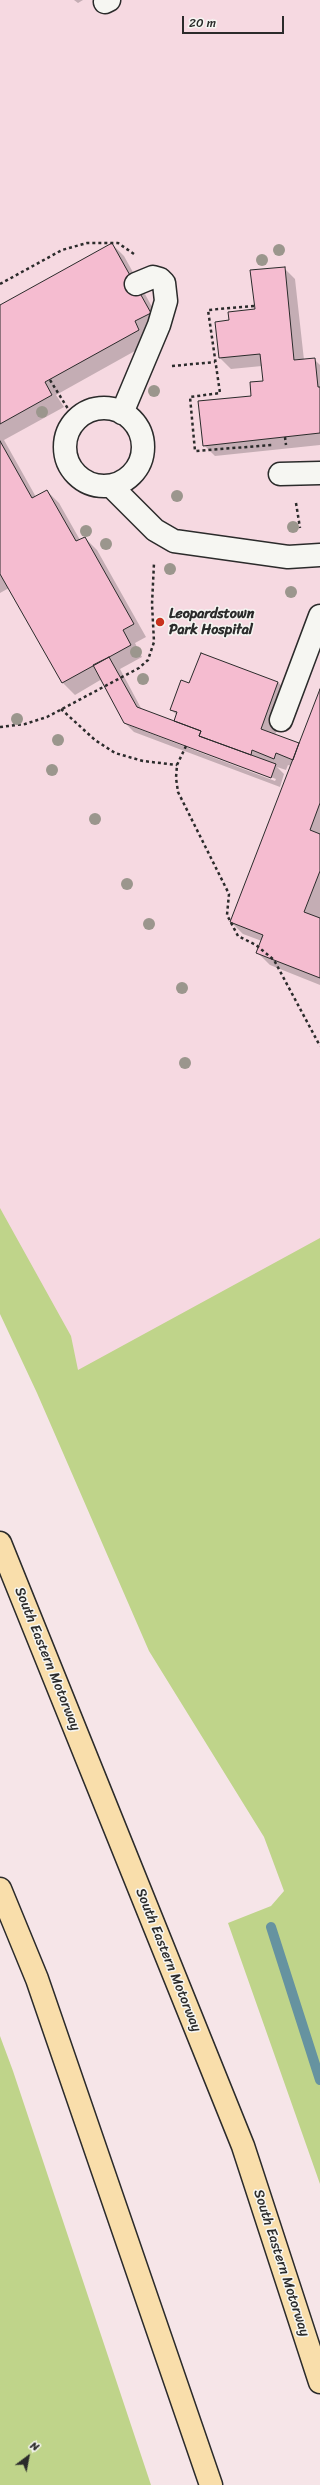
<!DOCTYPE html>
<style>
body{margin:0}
#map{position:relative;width:320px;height:2485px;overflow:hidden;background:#f6e5e8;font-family:Sriracha,sans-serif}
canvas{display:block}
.north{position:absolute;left:8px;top:2437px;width:40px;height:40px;-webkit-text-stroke:3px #f6f6f2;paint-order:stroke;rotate:32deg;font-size:11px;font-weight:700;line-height:16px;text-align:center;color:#2b2b2b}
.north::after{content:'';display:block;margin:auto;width:14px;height:18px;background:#2b2b2b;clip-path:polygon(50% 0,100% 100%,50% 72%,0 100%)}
.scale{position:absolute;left:182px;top:16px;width:102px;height:18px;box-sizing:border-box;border:2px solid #2b2b2b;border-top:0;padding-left:5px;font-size:12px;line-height:14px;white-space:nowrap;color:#2b2b2b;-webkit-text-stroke:3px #f6f6f2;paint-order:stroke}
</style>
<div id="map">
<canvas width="320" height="2485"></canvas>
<div class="north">N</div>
<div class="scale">20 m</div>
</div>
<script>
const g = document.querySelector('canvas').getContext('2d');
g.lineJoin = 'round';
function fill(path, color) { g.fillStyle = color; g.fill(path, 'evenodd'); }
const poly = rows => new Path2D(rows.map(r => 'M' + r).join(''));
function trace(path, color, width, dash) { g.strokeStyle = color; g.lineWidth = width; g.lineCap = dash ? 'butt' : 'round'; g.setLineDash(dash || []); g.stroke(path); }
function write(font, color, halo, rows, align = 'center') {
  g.font = font + ' Sriracha,sans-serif'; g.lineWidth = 3; g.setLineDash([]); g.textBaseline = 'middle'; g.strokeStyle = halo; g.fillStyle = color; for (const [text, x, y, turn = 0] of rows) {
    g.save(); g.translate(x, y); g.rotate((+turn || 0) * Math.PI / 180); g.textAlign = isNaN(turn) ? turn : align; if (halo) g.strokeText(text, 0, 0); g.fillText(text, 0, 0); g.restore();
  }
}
fill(poly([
 [0,0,320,0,320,1984,291,1902,130,1509,0,1243]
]), '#f6d9e1');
fill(poly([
 [0,1208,71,1336,78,1370,320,1238,320,2184,228,1923,271,1906,284,1891,264,1837,149,1651,37,1393,0,1314],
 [0,2036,13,2071,151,2485,0,2485]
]), '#bfd48a');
fill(poly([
 [74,0,83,0,78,3],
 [112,244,124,256,162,325,151,342,56,395,64,407,4,440,36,497,47,491,59,503,80,540,85,538,97,550,146,637,135,643,142,657,120,669,142,710,179,724,177,715,171,710,190,684,278,682,290,695,275,735,300,744,320,692,320,985,270,965,258,953,262,941,243,934,231,922,291,766,288,765,286,770,277,767,284,774,280,787,134,732,124,722,102,679,75,695,63,683,9,588,0,593,0,306],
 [128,723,276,779,275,781,128,725],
 [284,268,295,279,304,360,314,359,320,365,320,445,215,456,204,445,253,397,264,382,262,366,231,369,220,358,230,321,256,310]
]), '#0003');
trace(poly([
 [271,1927,320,2080]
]), '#6693a0', 10);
const building = poly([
 [112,243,151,313,135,321,139,330,45,382,52,395,0,424,0,305,112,243],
 [285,267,294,360,315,358,318,387,320,387,320,433,203,446,198,401,251,396,250,382,263,381,260,354,219,358,215,322,229,320,228,312,255,309,250,270,285,267],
 [0,441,32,498,47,490,76,541,85,537,134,624,123,630,131,645,62,683,0,574,0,441],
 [201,653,278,682,261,729,299,743,293,760,276,753,274,759,252,750,251,755,199,736,201,731,174,721,177,712,170,710,181,680,189,683,201,653],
 [109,657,137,707,201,731,199,736,276,764,271,778,124,723,93,665,109,657],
 [320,689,320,803,310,830,320,834,320,871,304,912,320,918,320,978,256,953,263,935,230,922,320,689]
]);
fill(building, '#f5bcd0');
trace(building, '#2b2b2b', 1);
const minor = poly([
 [105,2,109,0],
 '65 447a39 39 0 1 1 78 0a39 39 0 1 1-78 0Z',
 [122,413,159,325,166,301,164,283,160,279,153,277,136,284],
 [280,474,320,473],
 [111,486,155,530,174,541,288,557,320,555],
 [281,720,320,616]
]);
const highway = poly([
 [0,1543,243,2146,320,2382],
 [0,1889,37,1979,211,2485]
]);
trace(minor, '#2b2b2b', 25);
trace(highway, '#2b2b2b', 25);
trace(poly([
 [0,284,62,250,87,243,118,243,134,254],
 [254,306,208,310,220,393,190,397,195,451,272,445],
 [172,366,215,362],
 [50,380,75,420],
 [285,437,286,445],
 [296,503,300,528],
 [61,709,95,740,115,753,143,761,177,765],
 [0,727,25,724,47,717,139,668,148,660,154,642,152,604,154,563],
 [186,746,177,765,176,778,178,792,229,894,227,915,238,936,256,945,274,960,320,1046]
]), '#2b2b2b', 2.5, [3, 3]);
trace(minor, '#f6f6f2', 22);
trace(highway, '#f9deab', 22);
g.fillStyle = '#9b968d';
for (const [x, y] of [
 [279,250],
 [262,260],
 [154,391],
 [42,412],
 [177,496],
 [293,527],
 [86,531],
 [106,544],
 [170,569],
 [291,592],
 [136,652],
 [143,679],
 [17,719],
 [58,740],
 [52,770],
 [95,819],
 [127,884],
 [149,924],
 [182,988],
 [185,1063]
]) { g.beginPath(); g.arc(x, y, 6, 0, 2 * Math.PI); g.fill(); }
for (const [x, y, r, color] of [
 [160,622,5,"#c8321e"]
]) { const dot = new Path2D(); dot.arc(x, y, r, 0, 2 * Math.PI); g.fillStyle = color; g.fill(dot); trace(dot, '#f6f6f2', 1.5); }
write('bold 14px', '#2b2b2b', '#f6f6f2', [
 ["Leopardstown",169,614],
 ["Park Hospital",169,630]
], 'left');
write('14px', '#2b2b2b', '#f6f6f2', [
 ["South Eastern Motorway",47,1659,68],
 ["South Eastern Motorway",168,1960,68],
 ["South Eastern Motorway",281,2263,72]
]);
</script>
